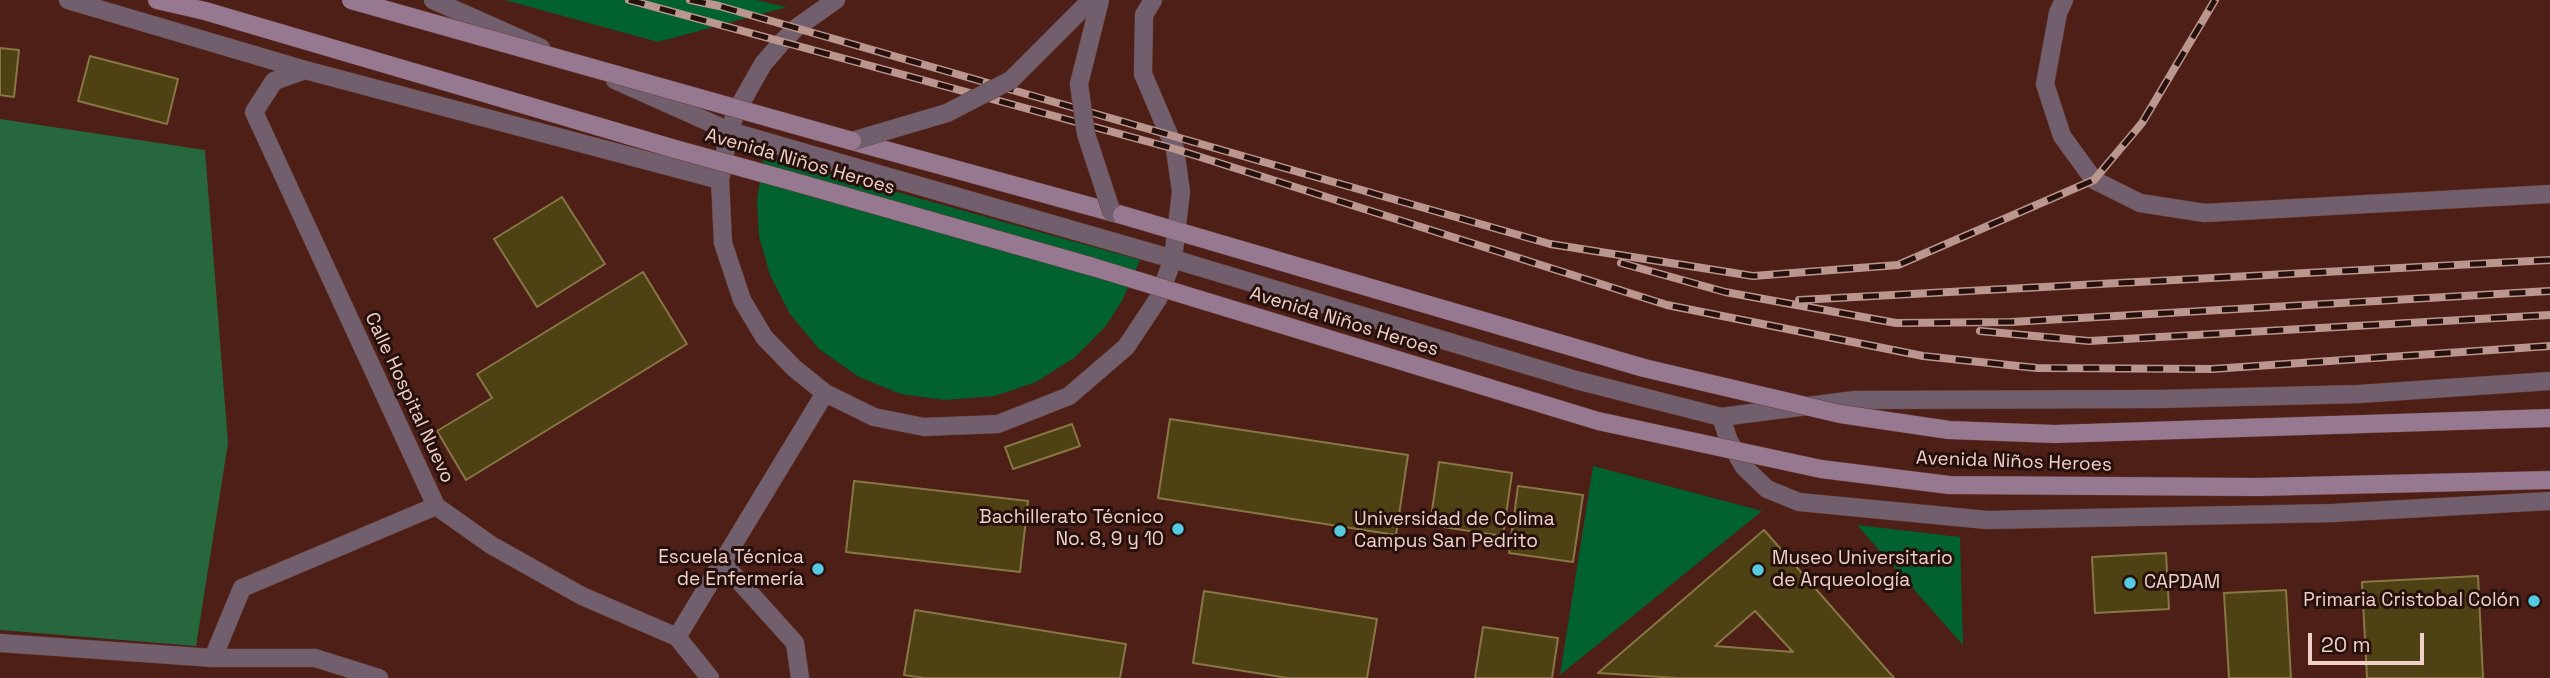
<!DOCTYPE html>
<meta charset="utf-8">
<style>
body{margin:0}
#map{position:relative;width:2550px;height:678px;overflow:hidden;background:#4e1f16;font-family:"Space Grotesk",sans-serif}
canvas{display:block}
.scale{position:absolute;left:2308px;top:633px;width:116px;height:32px;box-sizing:border-box;border:4px solid #f0d0c9;border-top:0;padding-left:9px;font-size:21px;line-height:24px;white-space:nowrap;color:#f0d0c9;-webkit-text-stroke:5px #26100c;paint-order:stroke}
</style>
<div id="map">
<canvas width="2550" height="678"></canvas>
<div class="scale">20 m</div>
</div>
<script>
const g = document.querySelector('canvas').getContext('2d');
g.lineJoin = 'round';
function fill(path, color) { g.fillStyle = color; g.fill(path, 'evenodd'); }
const poly = rows => new Path2D(rows.map(r => 'M' + r).join(''));
function trace(path, color, width, dash) { g.strokeStyle = color; g.lineWidth = width; g.lineCap = dash ? 'butt' : 'round'; g.setLineDash(dash || []); g.stroke(path); }
function write(font, color, halo, rows, align = 'center') {
  g.font = font + ' "Space Grotesk",sans-serif'; g.lineWidth = 6; g.setLineDash([]); g.textBaseline = 'middle'; g.strokeStyle = halo; g.fillStyle = color; for (const [text, x, y, turn = 0] of rows) {
    g.save(); g.translate(x, y); g.rotate((+turn || 0) * Math.PI / 180); g.textAlign = isNaN(turn) ? turn : align; if (halo) g.strokeText(text, 0, 0); g.fillText(text, 0, 0); g.restore();
  }
}
fill(poly([
 [505,0,756,0,787,7,658,42],
 [764,155,1140,260,1122,301,1105,327,1074,358,1036,382,995,396,945,400,901,394,859,377,819,349,790,314,770,275,759,236,757,200],
 [1593,466,1762,511,1560,675],
 [1857,525,1960,537,1963,645]
]), '#01612f');
fill(poly([
 [0,119,205,150,228,443,196,646,0,630]
]), '#26673d');
const building = poly([
 [0,48,19,50,14,97,0,95,0,48],
 [90,56,178,79,167,124,78,101,90,56],
 [562,197,605,264,537,307,494,239,562,197],
 [643,272,687,344,466,480,437,431,492,398,477,374,643,272],
 [1170,419,1408,455,1396,535,1158,498,1170,419],
 [1072,424,1080,446,1013,469,1005,447,1072,424],
 [1439,462,1512,473,1503,536,1430,525,1439,462],
 [854,481,1028,501,1020,572,846,552,854,481],
 [1518,486,1583,495,1573,562,1509,553,1518,486],
 [1764,530,1894,678,1677,678,1598,673,1764,530],
 [1755,611,1793,652,1715,646,1755,611],
 [2166,553,2169,609,2095,613,2092,557,2166,553],
 [2478,576,2483,678,2367,678,2362,582,2478,576],
 [2286,590,2291,678,2229,678,2224,593,2286,590],
 [1204,591,1377,619,1367,678,1288,678,1193,663,1204,591],
 [915,610,1126,644,1120,678,924,678,904,675,915,610],
 [1483,627,1558,638,1552,678,1475,678,1483,627]
]);
fill(building, '#4e4114');
trace(building, '#874', 2);
const service = poly([
 [2064,0,2058,13,2045,84,2062,136,2094,180,2140,203,2205,213,2550,194],
 [722,562,795,643,800,678]
]);
const minor = poly([
 [68,0,305,70,720,180],
 [433,0,541,48],
 [836,0,796,28,782,42,763,64,737,110,729,131,720,180,723,243,742,300,764,337,794,368,825,393,874,417,924,427,998,424,1069,396,1126,347,1158,299,1173,259,1181,192,1175,149,1143,74,1144,15,1153,0],
 [305,70,274,81,254,112,436,506,491,545,582,596,677,637,710,678],
 [615,80,729,131,1173,259,1576,380,1721,417,1855,400,2161,399,2359,394,2550,381],
 [1721,417,1729,441,1744,467,1767,489,1799,502,1987,520,2333,513,2550,501],
 [677,637,825,393],
 [0,643,213,658],
 [379,678,315,658,213,658,242,588,436,506]
]);
const secondary = poly([
 [157,0,205,11,675,149],
 [852,141,1122,215],
 [791,181,1093,267]
]);
trace(service, '#683b33', 19);
trace(minor, '#683b33', 19);
trace(secondary, '#683b33', 19);
trace(service, '#715f6e', 18);
trace(minor, '#715f6e', 18);
trace(secondary, '#967991', 18);
const rail = poly([
 [629,0,1175,149,1667,305,1923,356,2037,368,2212,369,2550,346],
 [690,0,719,6,1550,244,1753,276,1898,265,2094,180,2142,123,2215,0],
 [1621,263,1725,292,1896,323,2011,322,2550,291],
 [1799,300,2550,260],
 [1980,331,2089,341,2550,315]
]);
trace(rail, '#bb968e', 8);
trace(rail, '#26100c', 5, [16]);
const minorBridge = poly([
 [1100,0,1079,84,1086,134,1112,213],
 [852,141,947,113,1011,80,1091,0]
]);
const secondaryBridge = poly([
 [351,0,852,141],
 [675,149,791,181],
 [1122,215,1644,368,1840,414,1949,430,2055,434,2550,418],
 [1093,267,1598,421,1821,469,1949,485,2258,487,2550,480]
]);
trace(minorBridge, '#683b33', 19, []);
trace(secondaryBridge, '#683b33', 19, []);
trace(minorBridge, '#715f6e', 18);
trace(secondaryBridge, '#967991', 18);
for (const [x, y, r, color] of [
 [1178,529,7,"#55cae0"],
 [1340,531,7,"#55cae0"],
 [818,569,7,"#55cae0"],
 [1758,570,7,"#55cae0"],
 [2130,583,7,"#55cae0"],
 [2534,601,7,"#55cae0"]
]) { const dot = new Path2D(); dot.arc(x, y, r, 0, 2 * Math.PI); g.fillStyle = color; g.fill(dot); trace(dot, '#26100c', 2.5); }
write('19px', '#f0d0c9', '#26100c', [
 ["Avenida Niños Heroes",800,162,16],
 ["Avenida Niños Heroes",1344,322,17],
 ["Calle Hospital Nuevo",409,398,65],
 ["Avenida Niños Heroes",2014,462,2]
]);
write('19px', '#f0d0c9', '#26100c', [
 ["Bachillerato Técnico",1164,518],
 ["No. 8, 9 y 10",1164,540],
 ["Universidad de Colima",1354,520,"left"],
 ["Campus San Pedrito",1354,542,"left"],
 ["Escuela Técnica",804,558],
 ["de Enfermería",804,580],
 ["Museo Universitario",1772,559,"left"],
 ["de Arqueología",1772,581,"left"],
 ["CAPDAM",2144,583,"left"],
 ["Primaria Cristobal Colón",2520,601]
], 'right');
</script>
